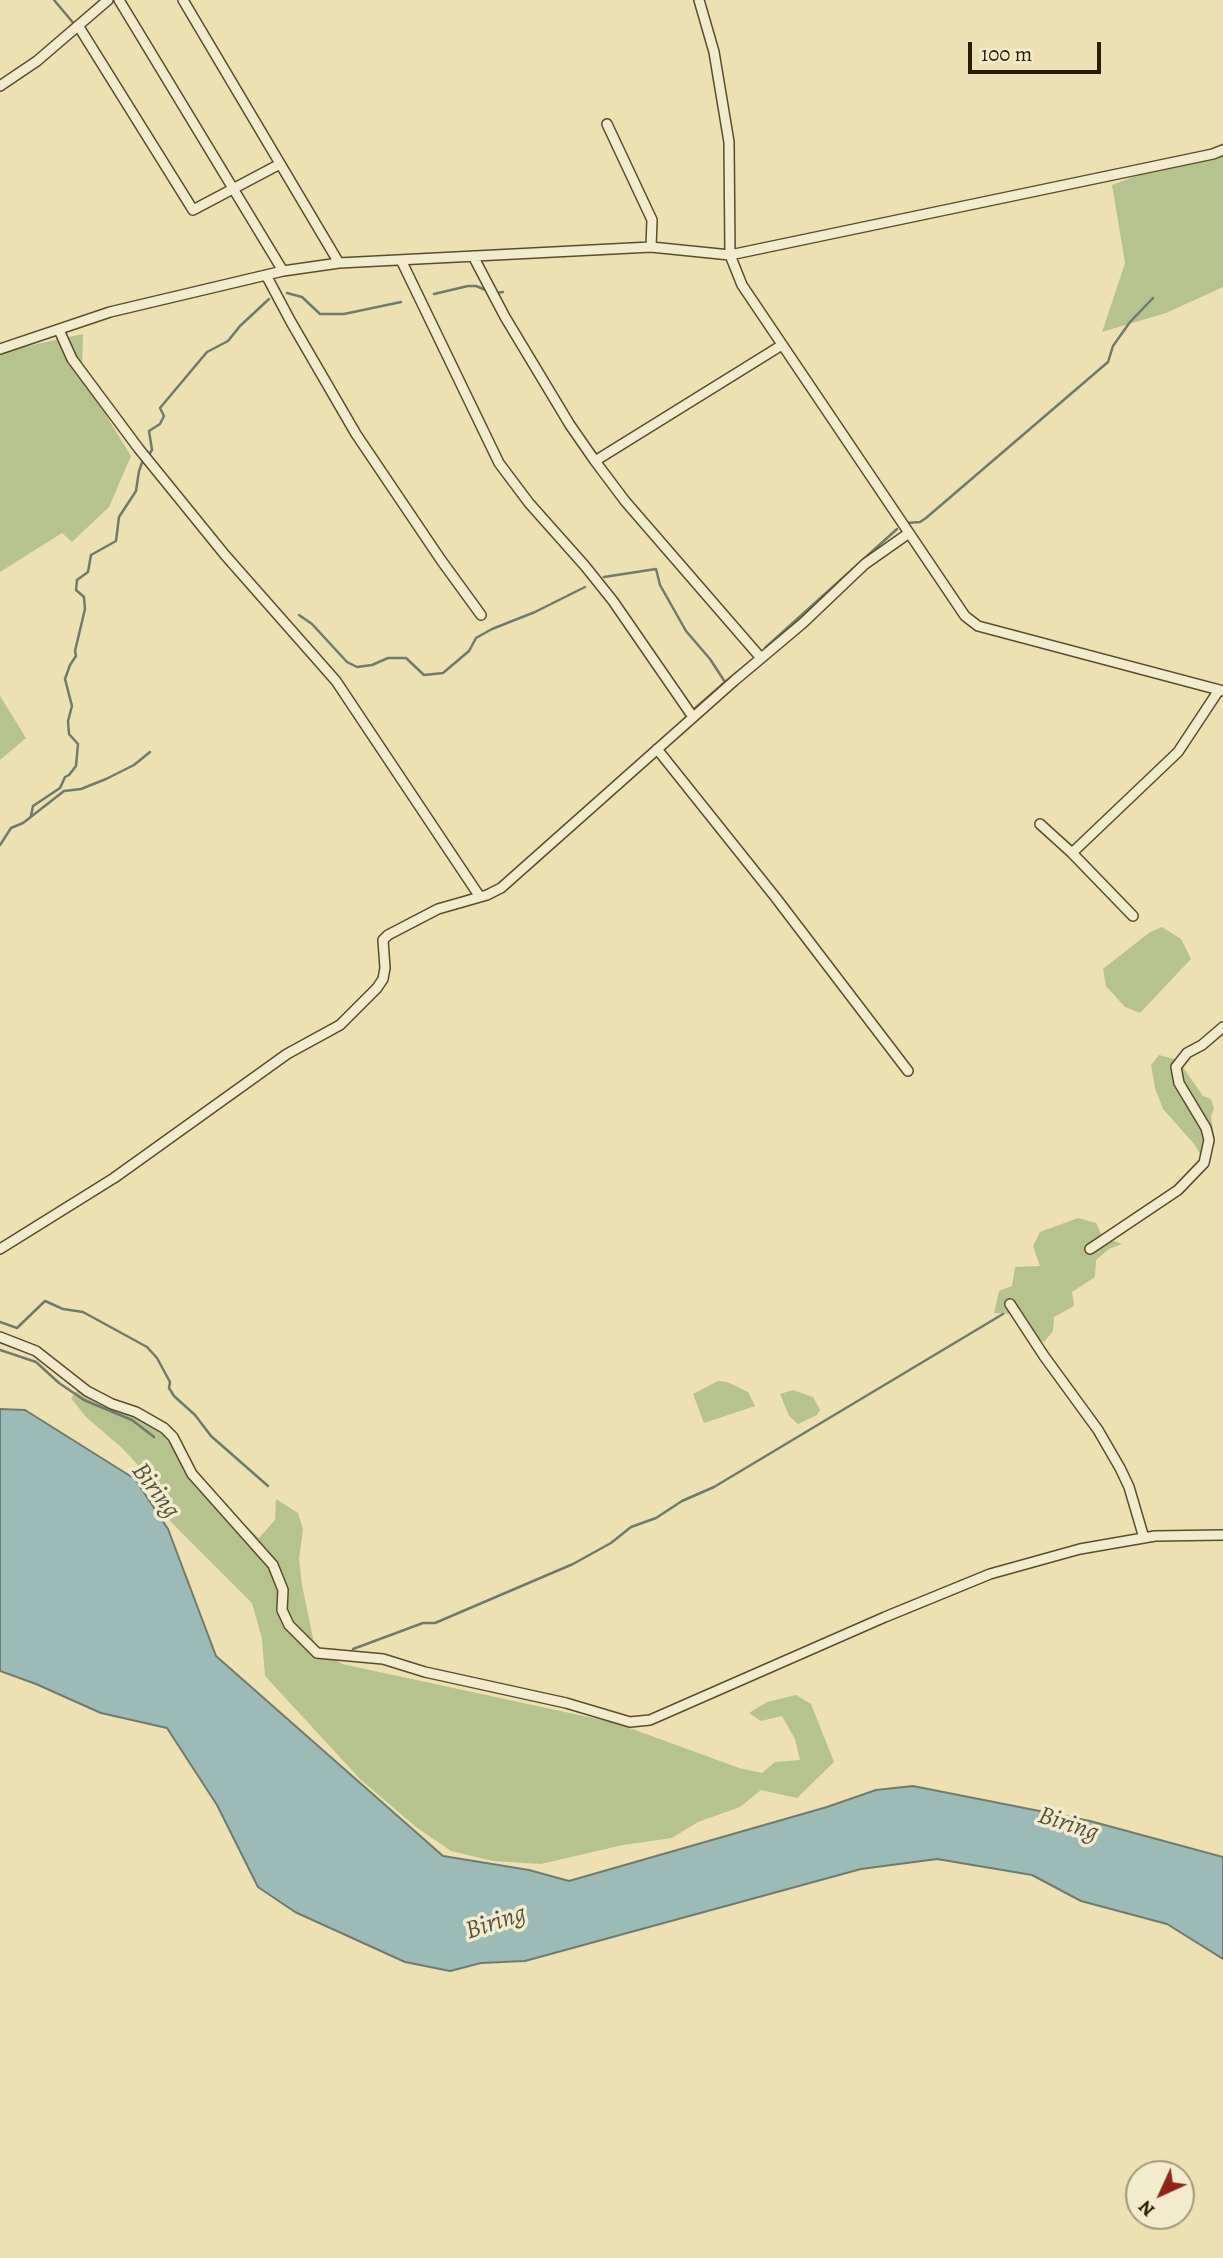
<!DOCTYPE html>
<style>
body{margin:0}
#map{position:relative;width:1223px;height:2258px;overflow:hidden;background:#ede0b2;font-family:Alegreya,serif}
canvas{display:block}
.north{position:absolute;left:1125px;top:2160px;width:70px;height:70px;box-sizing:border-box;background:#f3ebcd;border:2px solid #a4987b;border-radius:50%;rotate:225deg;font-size:19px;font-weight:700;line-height:28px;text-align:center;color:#2d1b00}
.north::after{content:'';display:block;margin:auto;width:24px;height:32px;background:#8f2418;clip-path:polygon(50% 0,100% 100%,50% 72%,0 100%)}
.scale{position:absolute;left:968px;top:42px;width:133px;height:32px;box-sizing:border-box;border:4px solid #2d1b00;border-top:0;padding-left:9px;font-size:21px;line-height:24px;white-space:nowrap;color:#2d1b00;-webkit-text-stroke:5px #f3ebcd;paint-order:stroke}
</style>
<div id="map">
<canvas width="1223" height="2258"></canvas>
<div class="north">N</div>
<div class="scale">100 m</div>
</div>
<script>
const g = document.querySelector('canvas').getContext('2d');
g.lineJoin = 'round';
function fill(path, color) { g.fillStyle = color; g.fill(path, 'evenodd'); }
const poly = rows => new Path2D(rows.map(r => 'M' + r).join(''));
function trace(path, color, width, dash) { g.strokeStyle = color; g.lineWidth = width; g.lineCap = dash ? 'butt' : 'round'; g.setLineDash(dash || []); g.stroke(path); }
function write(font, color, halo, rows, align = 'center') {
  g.font = font + ' Alegreya,serif'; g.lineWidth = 7; g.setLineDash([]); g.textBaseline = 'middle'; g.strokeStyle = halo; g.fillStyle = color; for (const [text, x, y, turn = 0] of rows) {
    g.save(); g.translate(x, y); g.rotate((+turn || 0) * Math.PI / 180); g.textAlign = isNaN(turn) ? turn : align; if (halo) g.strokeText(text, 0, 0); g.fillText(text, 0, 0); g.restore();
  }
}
fill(poly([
 [1223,143,1223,287,1166,313,1102,332,1125,263,1112,185],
 [83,334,82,376,131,456,109,507,72,542,62,533,0,572,0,352],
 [0,696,26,738,0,760],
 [1162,927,1181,939,1191,959,1140,1013,1125,1007,1106,986,1103,969,1150,932],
 [1159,1055,1178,1060,1203,1096,1211,1099,1214,1109,1211,1116,1215,1142,1211,1153,1202,1158,1195,1145,1163,1109,1155,1088,1151,1065],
 [1078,1218,1096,1223,1102,1236,1122,1244,1109,1249,1096,1260,1095,1277,1072,1292,1074,1306,1054,1317,1053,1331,1044,1342,1022,1328,1011,1314,994,1313,999,1291,1012,1286,1015,1267,1040,1266,1033,1246,1040,1232],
 [718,1381,727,1382,748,1392,755,1406,704,1423,693,1394],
 [80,1387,131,1417,154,1418,174,1442,183,1470,197,1486,225,1507,259,1538,275,1520,276,1499,298,1513,303,1529,299,1559,302,1585,314,1643,342,1664,616,1723,739,1768,762,1773,775,1762,800,1760,795,1739,782,1716,761,1721,749,1713,767,1702,796,1695,811,1704,834,1762,797,1798,761,1790,740,1807,698,1822,672,1838,623,1845,541,1864,493,1861,451,1851,416,1827,361,1780,265,1676,262,1639,252,1603,169,1520,159,1494,149,1477,122,1448,86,1417,71,1398],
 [793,1390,813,1397,820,1410,817,1415,798,1424,789,1416,780,1394]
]), '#b6c38e');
const water = poly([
 [0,1409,25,1410,135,1479,168,1529,216,1656,443,1856,529,1870,569,1881,827,1807,876,1790,913,1786,1090,1821,1223,1857,1223,1959,1167,1924,1081,1901,1032,1875,937,1859,861,1869,525,1961,481,1963,450,1971,405,1962,295,1912,258,1887,217,1805,167,1728,101,1713,36,1684,0,1671,0,1409]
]);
fill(water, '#9dbbb6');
trace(water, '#707b6d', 2);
trace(poly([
 [54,0,75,25],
 [287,293,302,297,320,314,344,314,401,302],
 [496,293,503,292],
 [434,294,468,286,476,286,488,291],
 [148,456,152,450,149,431,160,424,164,416,160,408,207,352,228,341,240,326,269,299],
 [907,523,920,522,926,518,1108,362,1113,346,1130,322,1153,298],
 [604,577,656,569,660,585,686,631,710,659,725,682,752,660],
 [299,615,312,624,347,662,357,667,372,665,388,658,406,658,424,675,443,673,469,651,476,638,492,629,535,612,585,587],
 [765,648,897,529],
 [693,710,725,682],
 [31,816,33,806,60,788,65,777,69,775,76,766,78,744,69,734,68,721,72,706,65,679,70,665,76,656,75,651,85,609,84,597,76,590,77,580,88,572,91,555,116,541,119,517,136,491,139,471,143,460],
 [0,845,11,828,23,823,64,791,81,789,106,779,134,765,150,752],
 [0,1322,17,1328,45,1301,63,1309,83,1312,147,1347,157,1358,170,1382,169,1388,174,1396,195,1415,211,1436,268,1486],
 [0,1350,36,1362,59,1383,84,1400,132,1420,154,1437],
 [353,1649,423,1623,435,1623,573,1564,611,1543,631,1527,656,1518,682,1501,714,1487,1003,1314]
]), '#707b6d', 2.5);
const minor = poly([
 [119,0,283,271],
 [183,0,339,263],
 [699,0,714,52,729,142,730,255,742,285,965,616,978,626,1223,691],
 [79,27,193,210,280,164],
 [0,86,37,61,108,0],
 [607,124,652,220,651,247],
 [473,256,505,317,570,425,595,461,625,501,761,658],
 [401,260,499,463,529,503,585,566,613,601,693,717],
 [266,275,291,322,356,434,441,560,481,615],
 [59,330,72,359,139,449,225,555,336,681,480,897],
 [0,349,110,312,283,271,339,263,651,247,730,255,1213,154,1223,150],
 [595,461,782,345],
 [657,749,776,898,908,1071],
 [1040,824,1072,853],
 [1133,916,1072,853,1178,752,1219,690],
 [0,1249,114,1178,287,1054,340,1025,377,988,383,979,385,968,383,940,388,935,438,909,487,895,501,888,734,681,803,623,865,564,909,533],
 [1090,1249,1178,1190,1204,1163,1209,1140,1206,1128,1179,1083,1176,1067,1187,1053,1202,1045,1223,1027],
 [1010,1304,1044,1356,1098,1430,1120,1468,1129,1487,1144,1538],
 [0,1337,36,1351,87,1391,112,1404,136,1412,164,1428,173,1437,192,1474,273,1565,283,1590,282,1610,289,1625,317,1653,383,1659,425,1672,566,1703,630,1722,650,1720,885,1617,990,1574,1080,1549,1155,1536,1223,1535]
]);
trace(minor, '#5d4c2c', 12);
trace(minor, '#f3ebcd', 9);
write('italic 26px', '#545340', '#f3ebcd', [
 ["Biring",155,1491,53],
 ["Biring",1068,1825,18],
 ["Biring",496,1923,-18]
]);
</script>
